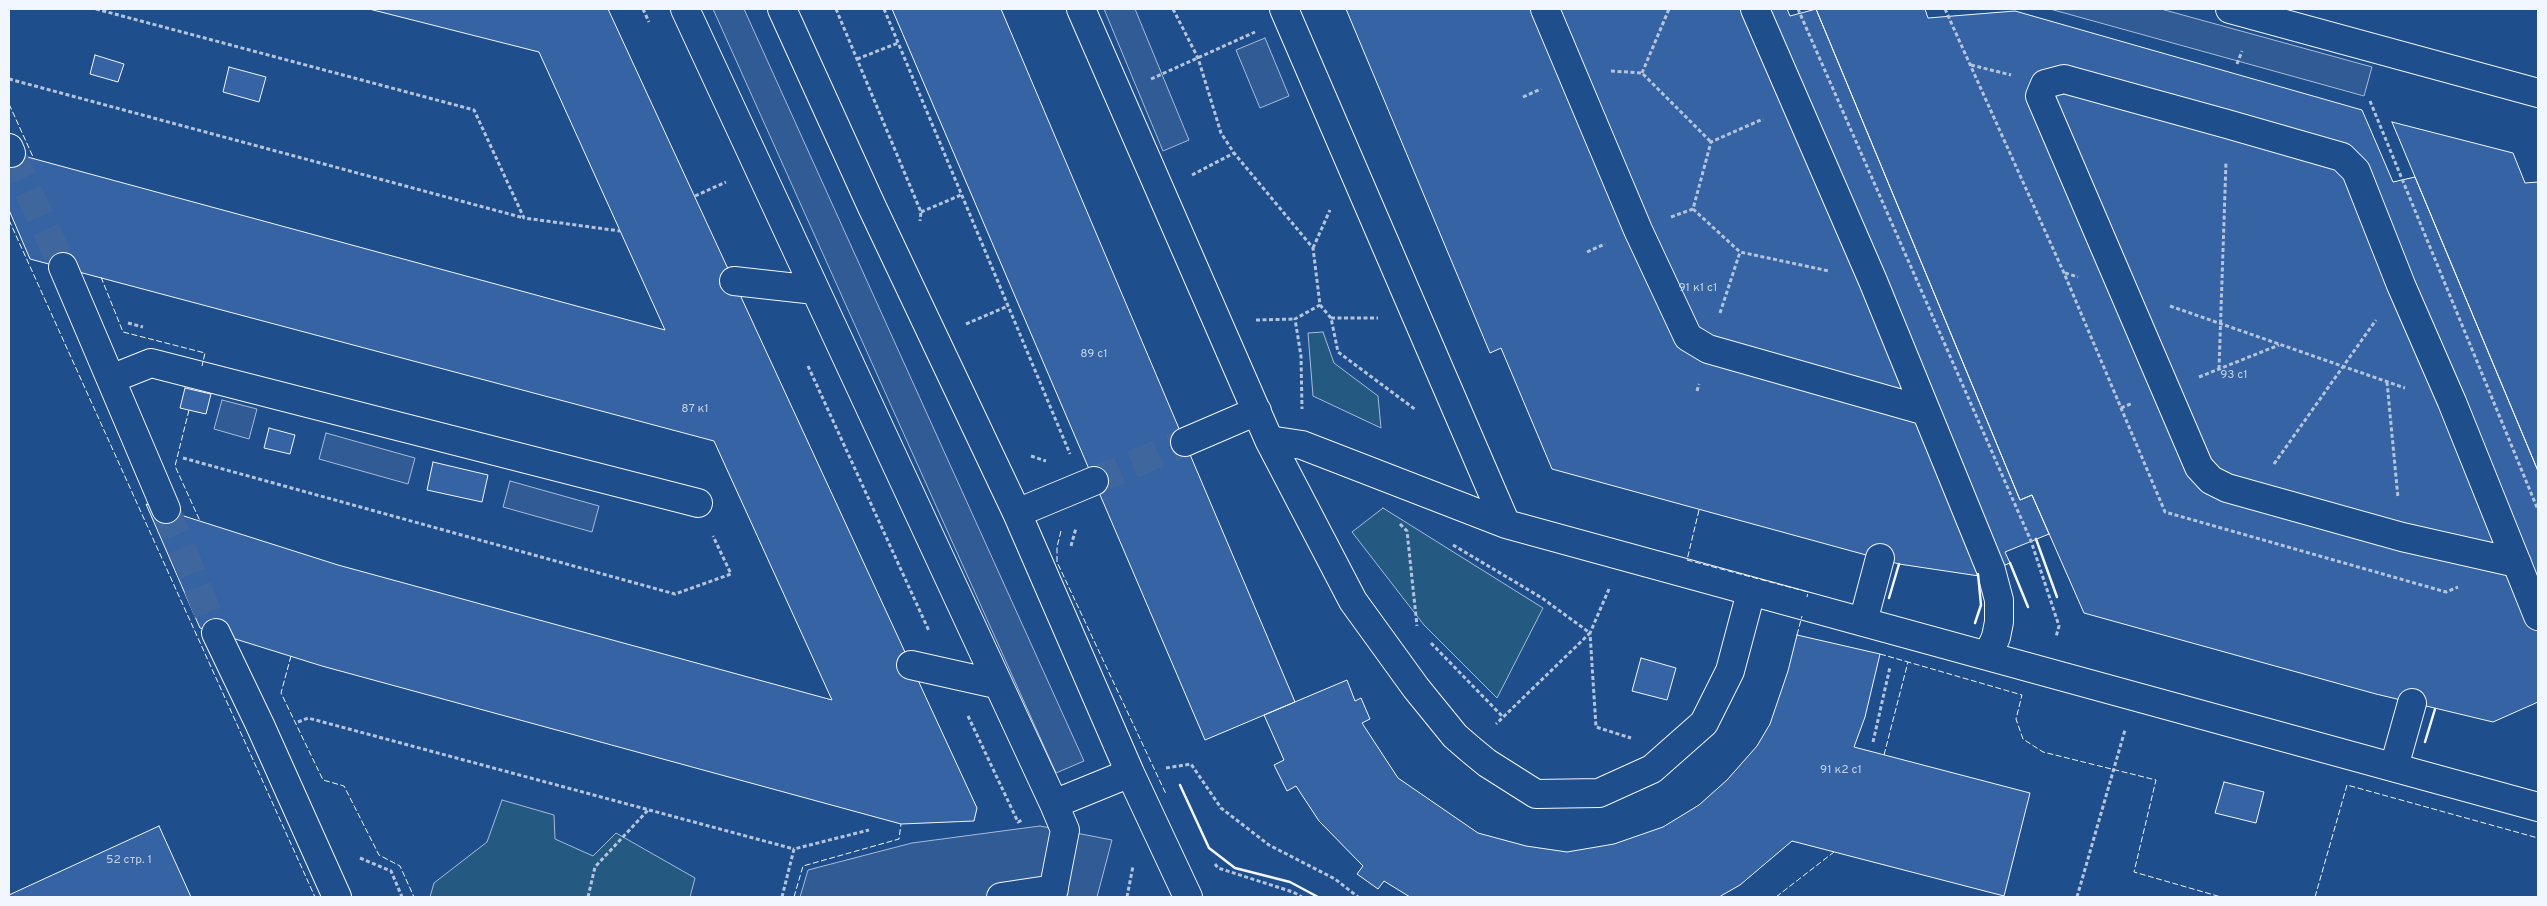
<!DOCTYPE html>
<meta charset="utf-8">
<style>
body{margin:0}
#map{position:relative;width:2547px;height:906px;overflow:hidden;background:#1f4e8c;font-family:Overpass,sans-serif}
canvas{display:block}
.frame{position:absolute;inset:0;border:10px solid #f2f6ff;pointer-events:none}
</style>
<div id="map">
<canvas width="2547" height="906"></canvas>
<div class="frame"></div>
</div>
<script>
const g = document.querySelector('canvas').getContext('2d');
g.lineJoin = 'round';
function fill(path, color) { g.fillStyle = color; g.fill(path, 'evenodd'); }
const poly = rows => new Path2D(rows.map(r => 'M' + r).join(''));
function trace(path, color, width, dash) { g.strokeStyle = color; g.lineWidth = width; g.lineCap = dash ? 'butt' : 'round'; g.setLineDash(dash || []); g.stroke(path); }
function write(font, color, halo, rows, align = 'center') {
  g.font = font + ' Overpass,sans-serif'; g.lineWidth = 4; g.setLineDash([]); g.textBaseline = 'middle'; g.strokeStyle = halo; g.fillStyle = color; for (const [text, x, y, turn = 0] of rows) {
    g.save(); g.translate(x, y); g.rotate((+turn || 0) * Math.PI / 180); g.textAlign = isNaN(turn) ? turn : align; if (halo) g.strokeText(text, 0, 0); g.fillText(text, 0, 0); g.restore();
  }
}
const green = poly([
 [1323,332,1334,363,1378,396,1381,428,1313,396,1308,333,1323,332],
 [1383,508,1543,608,1497,698,1424,625,1352,532,1383,508],
 [502,800,554,815,555,839,593,856,616,833,695,878,690,897,430,897,434,883,487,842,502,800]
]);
fill(green, '#245a82');
trace(green, '#a8bbd7', 1);
const parking = poly([
 [713,9,744,9,1084,761,1056,773,713,9],
 [1104,9,1135,9,1189,140,1163,151,1104,9],
 [2050,9,2161,9,2372,67,2364,96,2050,9],
 [1265,38,1289,96,1260,108,1236,50,1265,38],
 [222,400,257,409,249,439,214,429,222,400],
 [326,433,415,458,408,484,319,459,326,433],
 [510,481,599,506,592,532,503,507,510,481],
 [1040,826,1112,840,1097,897,800,897,808,870,912,843,1040,826]
]);
fill(parking, '#305b95');
trace(parking, '#a8bbd7', 1);
const building = poly([
 [369,9,608,9,977,808,974,821,901,824,322,666,200,628,146,504,338,565,832,700,714,441,30,259,9,210,9,152,665,330,539,52,369,9],
 [892,9,1001,9,1295,702,1205,740,892,9],
 [1346,9,1787,9,1790,16,1816,9,2020,500,2032,495,2049,534,2005,552,2010,563,1979,576,1899,564,1552,469,1501,348,1490,353,1346,9],
 [1816,9,1925,9,1928,18,2015,11,2362,110,2393,182,2415,177,2538,471,2538,702,2493,722,2376,694,2084,613,2032,495,2020,500,1816,9],
 [95,55,124,64,118,82,90,74,95,55],
 [229,67,266,77,259,102,223,92,229,67],
 [2392,122,2513,153,2525,183,2538,182,2538,471,2392,122],
 [185,388,211,394,206,414,180,408,185,388],
 [269,428,295,435,290,454,264,448,269,428],
 [433,462,488,475,482,502,427,490,433,462],
 [1797,635,1880,654,1865,717,1854,747,2030,793,2004,896,1792,841,1740,885,1719,897,1410,897,1384,881,1378,889,1357,874,1363,866,1319,821,1296,786,1287,791,1274,765,1284,760,1264,715,1347,680,1355,701,1361,698,1370,719,1362,723,1398,778,1478,833,1526,846,1567,852,1614,844,1663,827,1699,805,1727,780,1757,746,1770,724,1788,671,1797,635],
 [1641,658,1676,668,1667,700,1632,691,1641,658],
 [2224,782,2264,792,2256,823,2215,813,2224,782],
 [159,826,191,897,9,897,9,895,159,826]
]);
fill(building, '#3563a3');
trace(building, '#f2f6ff', 1);
trace(poly([
 [11,153,63,267],
 [1094,481,1185,442],
 [166,509,216,633]
]), '#3f679d', 28, [28, 14]);
const minor = poly([
 [685,9,1054,804],
 [782,9,872,207,1017,513,1130,773,1188,897],
 [1081,9,1269,440,1353,601,1416,688,1455,736,1470,749,1487,763,1536,794,1599,793,1652,769,1704,723,1730,671,1751,592],
 [1284,9,1506,524],
 [1545,9,1638,230,1688,337,1708,349,1926,411],
 [1755,9,1873,281,1991,570,1999,600,1999,622,1996,637,1988,655],
 [2230,9,2538,93],
 [9,148,11,153],
 [63,267,166,509],
 [734,281,815,290],
 [111,379,151,363,698,503],
 [1269,440,1302,445,1506,524,2538,807],
 [1185,442,1257,411],
 [1017,513,1094,481],
 [2517,563,2402,537,2227,488,2211,480,2199,467,2040,96,2045,84,2064,79,2227,124,2342,157,2356,171,2401,285,2452,402,2538,616],
 [1863,622,1880,558],
 [216,633,260,725,337,897],
 [911,665,996,684],
 [2394,767,2412,703],
 [1001,897,1054,889],
 [1052,897,1065,830,1054,804,1130,773]
]);
trace(minor, '#f2f6ff', 30);
trace(poly([
 [96,9,474,110,524,218,620,231],
 [643,9,649,22],
 [836,9,921,212,920,221],
 [884,9,1070,454],
 [1173,9,1198,58,1221,133,1234,153,1313,248,1320,305,1295,319,1301,356,1302,409],
 [1798,9,2031,541,2059,626,2056,637],
 [1945,9,2064,273,2165,512,2446,592,2458,587],
 [857,59,898,43],
 [2237,64,2242,51],
 [1971,65,2011,75],
 [1611,71,1642,73,1711,142],
 [1642,73,1669,9],
 [9,79,524,218],
 [1151,79,1255,32],
 [1523,97,1541,89],
 [2370,101,2538,510],
 [1192,175,1234,153],
 [695,196,726,182],
 [1693,209,1740,252,1829,271],
 [921,212,961,195],
 [1671,217,1693,209,1711,142,1763,119],
 [1313,248,1330,210],
 [1587,252,1605,244],
 [2065,273,2078,277],
 [1320,305,1331,318,1338,352,1416,410],
 [2170,306,2405,388],
 [1720,313,1740,252],
 [1331,318,1378,318],
 [1256,320,1295,319],
 [128,323,143,327],
 [966,324,1008,306],
 [808,366,929,631],
 [2219,369,2226,162],
 [2199,377,2279,345],
 [2387,382,2398,498],
 [1697,391,1699,384],
 [2121,408,2133,403],
 [1031,456,1046,461],
 [183,458,675,594,731,574,713,536],
 [2274,464,2376,320],
 [1400,524,1407,531,1417,626],
 [1453,545,1542,598,1590,633,1496,724],
 [1071,546,1076,528],
 [1609,589,1590,633,1596,727,1631,738],
 [1431,643,1503,717],
 [968,716,1018,822,1022,820],
 [298,722,308,718,794,849],
 [1873,742,1890,667],
 [1166,768,1191,764,1221,808,1269,845,1335,879,1358,897],
 [360,858,391,871,402,897],
 [1215,864,1218,868,1293,892,1302,897],
 [588,897,595,867,648,810],
 [782,897,794,849,869,830],
 [1127,897,1133,866],
 [2077,897,2125,730]
]), '#b3c4dc', 3, [4, 2.5]);
trace(minor, '#1f4e8c', 28);
trace(poly([
 [9,104,34,159],
 [9,220,315,897],
 [101,277,123,332,205,353,202,366],
 [189,410,175,466,200,521],
 [1699,510,1687,560,1808,592,1807,597],
 [1061,531,1057,547,1057,562,1166,794],
 [1797,635,1802,616],
 [1880,654,1908,662],
 [291,656,281,693,323,780,344,786,379,855,400,866,414,897],
 [1884,755,1908,662,2022,695,2016,719,2023,739,2043,752,2156,780,2134,872,2221,897],
 [794,897,803,866,899,839,901,824],
 [1776,897,1834,852],
 [2315,897,2347,785,2538,838]
]), '#f2f6ff', 1, [6, 2.5]);
trace(poly([
 [2036,539,2057,597],
 [2010,563,2028,607],
 [1889,598,1899,564],
 [1975,623,1981,605,1978,574],
 [2425,742,2435,709],
 [1180,785,1209,848,1235,868,1290,882,1318,897]
]), '#f2f6ff', 2.5);
write('12px', '#c3d1e8', null, [
 ["91 к1 с1",1698,289],
 ["89 с1",1094,355],
 ["93 с1",2234,376],
 ["87 к1",695,410],
 ["91 к2 с1",1841,771],
 ["52 стр. 1",129,861]
]);
</script>
